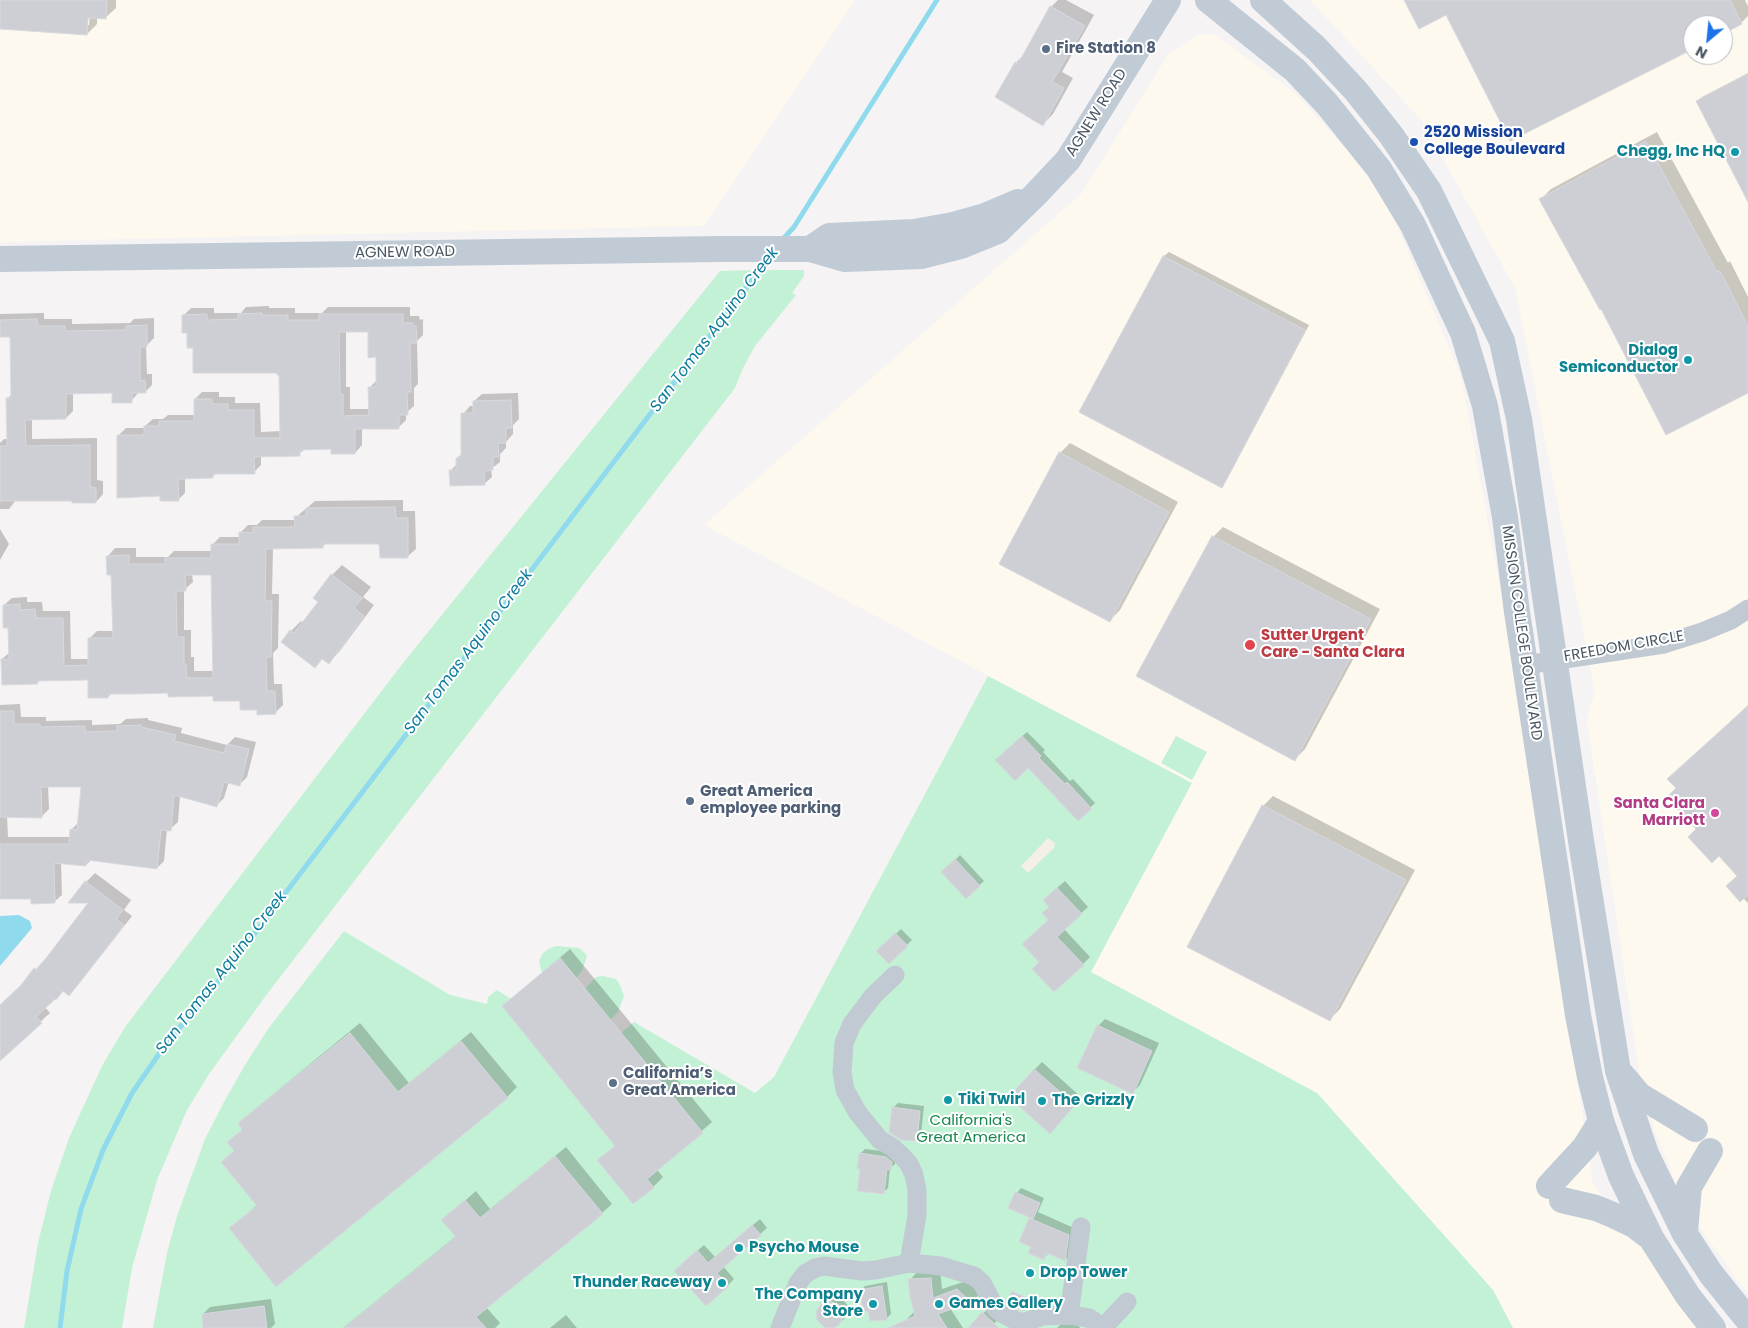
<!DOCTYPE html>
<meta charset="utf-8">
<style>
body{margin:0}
#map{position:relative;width:1748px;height:1328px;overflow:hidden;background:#f5f3f3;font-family:Poppins,sans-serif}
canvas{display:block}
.north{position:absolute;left:1683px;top:15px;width:50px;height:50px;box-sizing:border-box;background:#fff;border:1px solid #b7bbc0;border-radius:50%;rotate:208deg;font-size:14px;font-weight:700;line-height:20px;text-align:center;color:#4a5661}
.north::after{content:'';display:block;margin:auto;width:18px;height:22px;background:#1a73e8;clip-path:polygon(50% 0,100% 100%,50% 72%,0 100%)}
</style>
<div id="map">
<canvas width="1748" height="1328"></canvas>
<div class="north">N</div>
</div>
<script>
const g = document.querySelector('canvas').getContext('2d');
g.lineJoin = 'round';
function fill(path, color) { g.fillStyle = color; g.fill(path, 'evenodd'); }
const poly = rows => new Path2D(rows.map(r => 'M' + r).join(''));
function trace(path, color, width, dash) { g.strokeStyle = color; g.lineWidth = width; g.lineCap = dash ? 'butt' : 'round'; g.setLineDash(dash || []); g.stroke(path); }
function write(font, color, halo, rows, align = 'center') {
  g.font = font + ' Poppins,sans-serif'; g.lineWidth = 4; g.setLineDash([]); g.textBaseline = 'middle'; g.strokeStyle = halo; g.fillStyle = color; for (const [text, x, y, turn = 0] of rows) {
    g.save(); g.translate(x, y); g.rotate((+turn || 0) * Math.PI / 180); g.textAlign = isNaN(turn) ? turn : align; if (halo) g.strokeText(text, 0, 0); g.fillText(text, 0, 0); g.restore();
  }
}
fill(poly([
 [0,0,855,0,704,226,0,242],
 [1310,0,1748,0,1748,1294,1704,1234,1679,1190,1654,1129,1639,1071,1587,721,1590,707,1595,692,1515,288,1422,121],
 [1693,25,1723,25,1723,55,1693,55],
 [1213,34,1293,91,1380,186,1461,376,1515,668,1593,1184,1714,1328,1513,1328,1493,1290,1317,1093,1091,972,1191,783,704,525,1081,194,1168,55,1197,35]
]), '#fdf9ef');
fill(poly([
 [759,270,804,270,804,276,792,293,796,295,755,346,743,368,735,388,267,994,209,1074,187,1110,157,1180,132,1268,122,1328,24,1328,38,1243,51,1191,69,1138,102,1066,125,1027,403,663,720,271],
 [988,676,1192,783,1091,972,1317,1093,1493,1290,1513,1328,153,1328,167,1253,177,1216,205,1139,224,1102,245,1065,268,1029,344,931,450,995,487,1004,488,997,497,990,511,999,542,973,539,961,542,954,548,949,556,946,579,948,584,952,587,956,582,971,576,978,585,989,596,977,603,976,616,979,620,985,624,996,618,1012,610,1020,621,1033,634,1022,755,1093,774,1077],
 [1176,736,1207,752,1192,780,1161,763]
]), '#c3f1d5');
fill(poly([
 [1048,838,1055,843,1054,848,1028,873,1021,866]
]), '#f5f0e5');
fill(poly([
 [19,915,30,921,32,928,0,966,0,916]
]), '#90daee');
fill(poly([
 [0,0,116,0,116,8,105,18,97,17,97,24,87,34,0,28],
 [88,12,90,12,89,25,87,25],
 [1058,0,1066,0,1094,15,1062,72,1073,78,1053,114,1043,124,1016,63,1025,53,1051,7],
 [1405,0,1745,0,1748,6,1748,16,1741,23,1723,32,1723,25,1693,25,1693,47,1446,13],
 [1748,73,1748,199,1697,102,1702,97],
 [1657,132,1728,263,1730,261,1748,297,1748,392,1602,307,1541,199,1551,189],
 [1169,252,1309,325,1226,481,1221,486,1081,412,1164,256],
 [269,306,269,308,295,308,295,313,322,313,328,307,410,307,410,316,419,316,420,320,423,319,423,335,417,341,418,384,414,388,414,406,406,413,406,420,399,427,362,428,362,445,355,453,332,448,305,449,299,454,261,455,261,465,254,472,217,473,212,477,185,477,185,493,178,500,162,495,118,436,126,428,145,428,145,426,153,419,163,419,168,415,195,415,195,399,202,392,219,392,219,397,235,397,235,403,260,403,261,432,281,431,280,374,278,371,194,347,184,315,191,308,214,308,214,313,241,313,246,307],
 [346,331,369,331,377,356,377,380,370,387,370,409,350,409,350,387,346,387],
 [44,313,44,319,72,319,72,324,130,323,134,319,154,318,154,338,146,346,147,374,152,374,152,385,145,392,139,392,131,401,113,392,73,392,73,411,66,418,32,419,32,439,97,438,97,480,103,481,103,494,96,502,73,500,16,500,9,509,0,509,0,443,4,439,8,439,7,399,12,394,11,336,0,336,0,314],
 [518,393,519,419,513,425,513,434,506,442,506,448,500,454,500,462,491,469,492,477,484,484,450,471,458,463,457,458,463,453,463,414,470,406,475,406,474,401,482,394],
 [1070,443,1178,502,1120,610,1110,620,1060,453],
 [403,500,403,511,415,511,416,549,408,556,381,542,327,543,322,547,273,548,272,594,279,594,278,648,273,653,274,684,282,684,283,705,275,713,258,709,241,699,214,695,169,692,112,693,108,697,89,679,40,680,37,683,2,659,10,652,9,627,4,605,12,598,27,597,27,602,42,602,43,611,70,611,71,659,89,659,89,639,97,631,114,631,113,573,108,556,115,548,136,548,136,557,168,557,174,551,212,551,212,545,220,537,240,537,240,533,248,525,257,525,262,520,296,520,296,517,315,501],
 [192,574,212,574,214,671,194,671,194,657,191,657,191,630,184,630,184,590,193,582],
 [1223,527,1380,609,1305,749,1295,759,1213,537],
 [0,529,9,544,0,560],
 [342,565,371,587,363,597,374,605,339,652,329,662,291,631,301,621,304,623,320,601,315,597,332,575],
 [20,704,21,717,46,717,46,721,92,720,92,725,120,724,126,719,148,718,148,720,182,728,181,733,227,745,235,737,256,742,247,777,240,784,229,781,224,798,217,805,180,796,178,822,170,829,167,829,164,861,157,868,91,860,86,865,61,862,62,895,54,902,32,898,0,898,0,705],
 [82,785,79,822,71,830,70,837,8,837,7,816,42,816,49,809,48,786],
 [1748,705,1748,903,1743,898,1738,875,1698,829,1677,788,1669,779],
 [1027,732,1045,750,1043,752,1070,781,1073,779,1095,803,1078,819,1028,766,1001,755],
 [1273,796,1415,870,1340,1009,1329,1020,1263,806],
 [960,855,984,881,966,897,943,872],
 [95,873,131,900,124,910,132,916,78,985,69,994,64,991,45,1007,50,1013,0,1059,0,1005,24,983,44,960,45,961,90,902,86,882],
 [1065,881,1088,907,1064,929,1090,957,1083,964,1041,962,1050,919,1051,893],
 [901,929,912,940,889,962,878,951],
 [570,949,712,1122,657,1170,663,1177,653,1187,599,1160,616,1145,503,1006],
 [1105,1019,1159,1043,1140,1085,1132,1093,1098,1026],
 [360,1023,409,1083,471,1032,517,1087,507,1097,231,1228,257,1205,235,1150,229,1142,243,1129,239,1124,249,1114],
 [1042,1062,1081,1097,1057,1124,1034,1070],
 [898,1103,924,1106,921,1135,916,1140,893,1108],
 [566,1147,612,1204,602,1213,486,1307,500,1323,495,1328,343,1328,456,1236,443,1220,476,1191,490,1209],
 [865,1149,891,1152,896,1157,895,1164,890,1168,888,1188,883,1193,862,1168,860,1154],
 [1021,1188,1044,1198,1038,1212,1074,1228,1072,1253,1065,1260,1049,1253,1044,1258,1033,1246,1030,1219,1032,1217,1010,1207,1017,1193],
 [760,1219,767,1228,723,1266,734,1279,728,1285,682,1264,704,1245,715,1257],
 [940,1269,942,1289,978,1277,983,1290,974,1300,950,1308,963,1328,907,1328,905,1321,915,1311,910,1280,919,1270],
 [887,1282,891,1314,886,1319,869,1310,860,1291,865,1286],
 [836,1297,843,1300,849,1307,844,1319,838,1324,819,1308,828,1300],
 [271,1299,275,1324,271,1328,205,1328,203,1314,210,1307],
 [992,1304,1003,1314,990,1328,970,1328],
 [566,1315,577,1328,550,1328],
 [1075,1318,1080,1328,1057,1328,1061,1324]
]), '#0003');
trace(poly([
 [783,239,794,227,937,0],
 [60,1328,67,1271,81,1209,103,1150,132,1093,168,1041,207,996,769,258]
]), '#90daee', 5);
const building = poly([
 [0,0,107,0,106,19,88,18,87,35,0,29,0,0],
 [1404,0,1730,0,1742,24,1723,34,1723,25,1693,25,1693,49,1510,141,1446,15,1419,29,1404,0],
 [1050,6,1085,26,1052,82,1064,88,1043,126,995,97,1015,62,1018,64,1050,6],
 [1748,74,1748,202,1696,101,1748,74],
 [1646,141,1717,272,1720,271,1748,326,1748,393,1666,435,1601,309,1600,310,1539,199,1646,141],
 [1163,256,1305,330,1222,488,1079,412,1163,256],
 [262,313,262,315,288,315,288,320,319,320,319,314,403,314,403,323,413,323,413,326,416,326,417,343,410,343,411,392,407,392,408,415,399,415,399,429,355,429,355,454,331,454,331,449,300,450,300,456,254,457,255,474,213,474,213,478,178,479,179,501,160,501,160,496,117,498,117,435,144,435,144,426,159,426,159,421,194,421,194,399,212,399,212,404,228,404,228,410,254,410,254,438,280,438,279,375,277,375,277,373,193,373,193,348,187,348,187,333,182,333,182,315,207,314,207,320,238,319,238,314,262,313],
 [339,332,368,332,368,358,376,357,376,387,368,387,369,415,343,416,343,394,340,394,339,332],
 [37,319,38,326,65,326,65,331,126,330,126,326,147,325,147,347,140,347,140,381,145,380,146,393,132,393,132,403,112,403,112,393,66,394,66,419,25,420,26,446,90,445,90,487,96,488,96,503,72,503,72,501,0,501,0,446,7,446,6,398,11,398,10,337,0,337,0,320,37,319],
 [511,400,512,428,506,428,506,443,498,443,499,457,493,457,493,470,484,471,485,485,450,486,449,470,456,470,456,458,461,458,461,413,473,413,473,401,511,400],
 [1059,452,1169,512,1110,622,999,564,1059,452],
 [395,507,396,518,408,518,408,558,380,558,379,544,323,544,323,548,266,549,265,601,272,601,271,657,266,657,267,691,275,691,276,714,257,715,257,710,240,710,240,701,213,701,213,696,168,697,168,693,135,694,108,694,108,698,88,698,88,680,37,681,38,684,2,685,1,659,9,659,8,628,3,628,3,605,20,604,20,610,35,609,36,618,63,618,64,666,88,665,88,638,113,638,111,575,107,575,106,556,129,555,129,564,165,564,165,558,211,558,211,544,239,544,239,532,253,533,253,527,295,527,294,516,306,516,306,508,395,507],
 [185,575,211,575,213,678,187,678,186,664,184,664,184,637,177,637,176,591,186,591,185,575],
 [1212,536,1371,619,1295,761,1136,676,1212,536],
 [331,574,362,598,354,608,364,616,329,664,322,659,315,668,281,642,290,630,294,633,318,602,313,598,331,574],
 [1748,706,1748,895,1740,902,1726,886,1737,876,1719,856,1712,863,1688,837,1696,829,1667,797,1676,788,1667,779,1748,706],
 [0,711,14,711,14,724,40,724,40,727,85,726,85,732,117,731,117,726,141,725,141,727,176,735,174,741,224,753,227,744,249,749,240,786,224,782,217,807,174,795,171,831,161,830,157,869,87,860,86,866,54,863,55,903,31,904,31,899,0,899,0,844,69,844,70,829,77,830,81,787,41,787,42,818,0,817,0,711],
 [1022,736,1041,756,1039,758,1065,784,1067,782,1092,809,1078,821,1028,768,1015,781,995,760,1022,736],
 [1262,805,1406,880,1330,1021,1187,947,1262,805],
 [955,859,980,886,966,899,941,872,955,859],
 [85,881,123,910,116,919,124,925,69,996,63,991,56,1000,55,999,36,1017,42,1023,0,1061,0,1005,21,985,34,968,37,970,88,903,68,903,85,881],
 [1057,888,1082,914,1057,937,1084,965,1054,992,1032,969,1039,962,1022,944,1048,920,1042,913,1049,907,1043,900,1057,888],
 [895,933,908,946,889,964,876,951,895,933],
 [560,958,703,1133,647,1179,654,1188,633,1204,597,1160,615,1146,502,1006,560,958],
 [1097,1025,1152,1051,1133,1094,1077,1068,1097,1025],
 [350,1033,398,1092,461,1041,508,1098,276,1287,229,1228,257,1206,221,1162,234,1151,227,1142,242,1130,238,1123,350,1033],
 [1034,1069,1075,1105,1050,1134,1009,1097,1034,1069],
 [892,1107,920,1111,917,1141,901,1140,889,1132,892,1107],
 [859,1153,886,1157,892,1162,891,1170,887,1169,884,1194,857,1191,860,1169,857,1169,859,1153],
 [555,1156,603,1214,476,1317,486,1328,344,1328,456,1237,441,1220,465,1200,480,1218,555,1156],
 [1015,1192,1040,1203,1033,1219,1008,1208,1015,1192],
 [1029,1218,1069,1235,1065,1261,1047,1253,1044,1260,1028,1253,1031,1247,1019,1242,1029,1218],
 [752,1225,761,1235,717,1273,729,1286,706,1306,674,1271,697,1250,708,1263,752,1225],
 [931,1278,933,1298,957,1289,971,1302,938,1314,947,1328,888,1328,915,1316,910,1297,908,1279,931,1278],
 [882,1286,887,1320,870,1321,868,1311,863,1312,859,1290,882,1286],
 [1012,1291,1031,1300,1026,1310,1022,1311,1006,1303,1012,1291],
 [830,1301,839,1305,845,1313,839,1325,834,1328,825,1328,817,1320,816,1312,821,1304,830,1301],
 [264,1306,267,1328,203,1328,202,1314,264,1306],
 [982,1312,999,1328,968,1328,982,1312]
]);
fill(building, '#cdcfd5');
trace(building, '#d7d9de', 1);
trace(poly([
 [1525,665,1664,644,1702,632,1731,620,1748,609],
 [895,975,873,996,852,1024,844,1043,842,1072,845,1090,858,1113,880,1140,892,1147,901,1155,909,1164,914,1175,917,1190,917,1215,909,1263],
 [1069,1315,1081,1227],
 [780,1328,798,1283,805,1274,815,1268,824,1266,862,1271,876,1270,909,1263,941,1266,974,1276,982,1283,996,1309,1003,1314,1019,1322,1026,1322,1042,1316,1069,1315,1089,1318,1104,1328],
 [1103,1328,1127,1302]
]), '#c1cad2', 19);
trace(poly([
 [1208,0,1295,70,1327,104,1379,169,1413,225,1463,333,1485,406,1505,517,1517,612,1578,1015,1590,1077,1601,1121,1621,1176,1651,1238,1688,1296,1713,1328],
 [1263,0,1317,49,1356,91,1391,135,1429,191,1502,341,1519,419,1581,841,1618,1071,1646,1154,1685,1234,1711,1274,1748,1320],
 [810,249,829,236,914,232,953,225,985,216,1018,202],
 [0,259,721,249,810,249,845,259,922,256,961,246,998,231,1035,195,1068,160,1168,0],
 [1622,1075,1639,1095,1695,1129],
 [1549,1186,1585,1147,1601,1121],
 [1562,1200,1596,1208,1613,1215,1634,1225,1650,1237],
 [1685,1231,1689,1187,1710,1151]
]), '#c1cbd6', 26);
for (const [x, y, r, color] of [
 [1046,49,5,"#5c6f8a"],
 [1414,142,5,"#1a4fb4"],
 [1735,152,5,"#0f9aa8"],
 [1688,360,5,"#0f9aa8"],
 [1250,645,6,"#e0444e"],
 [690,801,5,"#5c6f8a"],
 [1715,813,5,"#d1479c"],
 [613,1083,5,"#5c6f8a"],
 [948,1100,5,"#0f9aa8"],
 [1042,1101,5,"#0f9aa8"],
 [739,1248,5,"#0f9aa8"],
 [1030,1273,5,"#0f9aa8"],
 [722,1283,5,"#0f9aa8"],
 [873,1304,5,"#0f9aa8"],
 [939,1304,5,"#0f9aa8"]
]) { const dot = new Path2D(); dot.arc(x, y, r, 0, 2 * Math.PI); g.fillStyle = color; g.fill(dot); trace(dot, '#fff', 2); }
write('bold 15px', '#4e5e75', '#fff', [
 ["Fire Station 8",1056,49],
 ["Great America",700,792],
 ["employee parking",700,809],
 ["California’s",623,1074],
 ["Great America",623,1091]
], 'left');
write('15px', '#4a5661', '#fff', [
 ["AGNEW ROAD",1097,113,-58],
 ["AGNEW ROAD",405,253,-1],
 ["MISSION COLLEGE BOULEVARD",1521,633,82],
 ["FREEDOM CIRCLE",1624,647,-10]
]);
write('bold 15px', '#164399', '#fff', [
 ["2520 Mission",1424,133],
 ["College Boulevard",1424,150]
], 'left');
write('bold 15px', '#0d838f', '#fff', [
 ["Chegg, Inc HQ",1725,152,"right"],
 ["Dialog",1678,351,"right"],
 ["Semiconductor",1678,368,"right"],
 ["Tiki Twirl",958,1100],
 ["The Grizzly",1052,1101],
 ["Psycho Mouse",749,1248],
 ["Drop Tower",1040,1273],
 ["Thunder Raceway",712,1283,"right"],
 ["The Company",863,1295,"right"],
 ["Store",863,1312,"right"],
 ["Games Gallery",949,1304]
], 'left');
write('bold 15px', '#be3a42', '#fff', [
 ["Sutter Urgent",1261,636],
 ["Care - Santa Clara",1261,653]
], 'left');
write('bold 15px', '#b23c85', '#fff', [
 ["Santa Clara",1705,804],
 ["Marriott",1705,821]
], 'right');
write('15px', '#17864f', '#fff', [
 ["California's",971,1121],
 ["Great America",971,1138]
]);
write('italic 16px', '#0c7c9b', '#fff', [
 ["San Tomas Aquino Creek",715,330,-53],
 ["San Tomas Aquino Creek",469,652,-53],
 ["San Tomas Aquino Creek",222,973,-52]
]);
</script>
